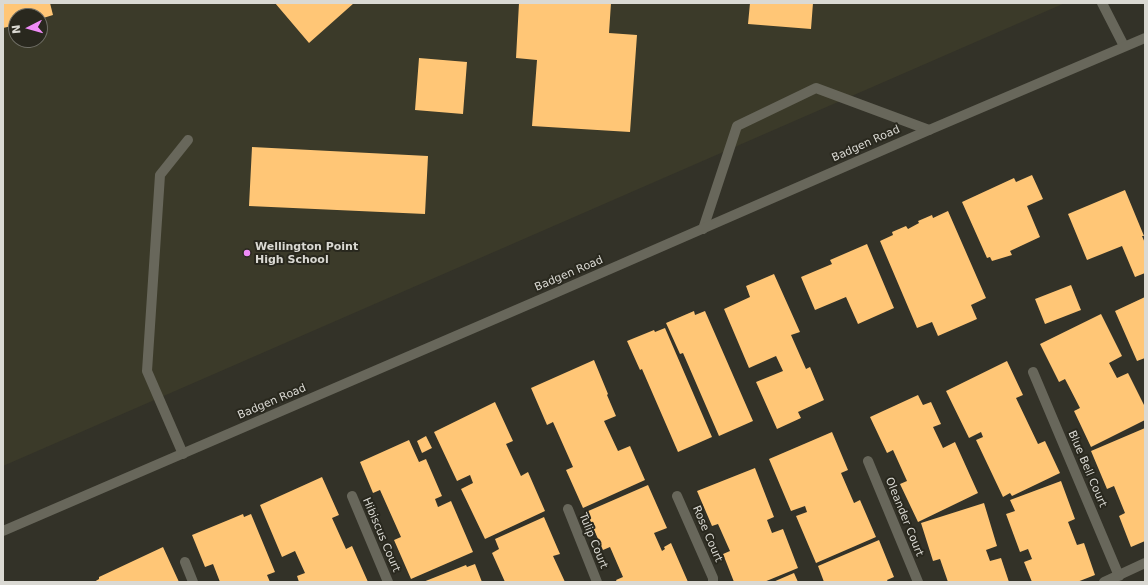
<!DOCTYPE html>
<style>
body{margin:0}
#map{position:relative;width:1148px;height:585px;overflow:hidden;background:#333228;font-family:"DejaVu Sans",sans-serif}
canvas{display:block}
.frame{position:absolute;inset:0;border:4px solid #dad9d3;pointer-events:none}
.north{position:absolute;left:8px;top:8px;width:40px;height:40px;box-sizing:border-box;background:#29281e;border:1px solid #706f66;border-radius:50%;rotate:264deg;font-size:11px;font-weight:700;line-height:16px;text-align:center;color:#dad9d3}
.north::after{content:'';display:block;margin:auto;width:14px;height:18px;background:#ef8bf7;clip-path:polygon(50% 0,100% 100%,50% 72%,0 100%)}
</style>
<div id="map">
<canvas width="1148" height="585"></canvas>
<div class="frame"></div>
<div class="north">N</div>
</div>
<script>
const g = document.querySelector('canvas').getContext('2d');
g.lineJoin = 'round';
function fill(path, color) { g.fillStyle = color; g.fill(path, 'evenodd'); }
const poly = rows => new Path2D(rows.map(r => 'M' + r).join(''));
function trace(path, color, width, dash) { g.strokeStyle = color; g.lineWidth = width; g.lineCap = dash ? 'butt' : 'round'; g.setLineDash(dash || []); g.stroke(path); }
function write(font, color, halo, rows, align = 'center') {
  g.font = font + ' "DejaVu Sans",sans-serif'; g.lineWidth = 4; g.setLineDash([]); g.textBaseline = 'middle'; g.strokeStyle = halo; g.fillStyle = color; for (const [text, x, y, turn = 0] of rows) {
    g.save(); g.translate(x, y); g.rotate((+turn || 0) * Math.PI / 180); g.textAlign = isNaN(turn) ? turn : align; if (halo) g.strokeText(text, 0, 0); g.fillText(text, 0, 0); g.restore();
  }
}
fill(poly([
 [3,3,1065,3,3,466],
 [16,16,40,16,40,40,16,40]
]), '#3b3a29');
fill(poly([
 [3,3,50,3,53,15,40,19,40,16,16,16,16,25,3,28],
 [275,3,354,3,309,43],
 [519,3,611,3,609,33,637,35,630,132,532,126,537,60,516,58],
 [750,3,813,3,811,29,748,24],
 [419,58,467,62,463,114,415,110],
 [252,147,428,156,425,214,249,206],
 [1032,175,1043,199,1027,206,1040,237,1010,251,1012,255,992,261,990,257,987,258,962,202,1014,178,1016,182],
 [1125,190,1144,236,1142,236,1145,243,1145,273,1135,277,1122,246,1087,260,1068,214],
 [948,211,986,298,971,305,977,319,938,336,932,322,917,328,880,241,893,235,892,232,906,226,908,229,919,223,918,221,932,215,933,218],
 [867,244,894,308,858,324,846,297,815,310,801,277,832,264,830,260],
 [774,274,800,332,791,335,806,369,810,367,824,400,798,412,801,418,777,429,756,382,783,371,776,356,749,368,724,309,750,297,746,286],
 [1071,285,1081,310,1045,324,1035,299],
 [1145,297,1145,358,1137,361,1115,311],
 [694,311,695,315,705,311,753,421,719,436,683,353,680,354,666,323],
 [1101,314,1122,356,1109,363,1117,378,1128,373,1145,407,1145,420,1091,447,1074,411,1080,408,1065,379,1059,382,1040,344],
 [665,328,712,437,678,452,642,369,640,370,627,341,654,330,655,332],
 [594,360,608,394,607,395,616,416,604,421,618,451,630,446,645,480,583,508,566,470,573,467,553,422,547,425,531,388],
 [1007,361,1023,395,1016,398,1038,444,1045,441,1060,473,1012,496,1010,493,1003,497,976,440,983,437,981,432,969,438,946,391],
 [918,395,923,405,931,402,941,424,933,427,943,448,955,442,978,493,918,522,900,484,907,481,893,450,887,453,870,417],
 [495,402,513,441,506,444,521,476,528,472,545,511,485,539,461,489,473,483,470,475,457,481,434,432],
 [1145,428,1145,541,1131,547,1119,516,1125,513,1114,486,1107,489,1091,451],
 [832,432,848,470,841,473,854,503,860,500,876,537,816,563,796,516,807,512,805,506,791,511,769,459],
 [426,436,432,448,422,453,417,441],
 [409,440,419,462,426,459,442,496,435,499,438,507,451,501,473,552,411,579,394,540,401,537,380,490,373,493,360,462],
 [755,468,774,517,767,520,772,533,783,529,798,568,764,582,734,582,723,554,730,551,718,524,712,526,697,491],
 [322,477,339,515,332,518,346,549,352,546,368,582,299,582,297,576,305,573,295,551,282,557,260,505],
 [1061,481,1075,519,1068,522,1077,545,1084,543,1095,575,1077,582,1032,582,1024,562,1032,559,1028,549,1020,552,1006,514,1015,511,1010,500],
 [648,485,667,528,654,533,662,551,665,549,664,547,671,543,688,582,617,582,616,580,623,577,610,547,603,550,586,512],
 [984,503,997,546,986,550,990,561,1001,558,1009,582,948,582,940,559,933,561,921,523],
 [243,514,244,517,251,514,275,572,267,575,270,582,220,582,213,564,205,567,192,535],
 [544,517,560,554,553,556,565,582,505,582,492,553,499,549,495,539],
 [879,540,894,577,887,580,888,582,824,582,818,566],
 [163,547,179,582,94,582,99,579,99,577],
 [475,564,482,582,423,582,466,565,467,567],
 [794,573,798,582,773,582]
]), '#ffc676');
trace(poly([
 [1102,3,1124,46],
 [703,229,737,126,816,88,929,130],
 [1033,372,1119,576],
 [183,454,147,371,160,175,188,140]
]), '#68675b', 10);
trace(poly([
 [868,461,918,582],
 [352,496,388,582],
 [677,496,713,578,713,582],
 [568,509,597,582],
 [185,562,193,582],
 [1104,582,1145,563]
]), '#68675b', 10);
trace(poly([
 [3,531,546,297,929,130,1145,38]
]), '#68675b', 10);
for (const [x, y, r, color] of [
 [247,253,4,"#ef8bf7"]
]) { const dot = new Path2D(); dot.arc(x, y, r, 0, 2 * Math.PI); g.fillStyle = color; g.fill(dot); trace(dot, '#29281e', 1.5); }
write('11px', '#dad9d3', '#29281e', [
 ["Badgen Road",866,144,-24],
 ["Badgen Road",569,274,-23],
 ["Badgen Road",272,402,-23],
 ["Blue Bell Court",1087,469,67],
 ["Oleander Court",904,517,68],
 ["Rose Court",707,534,67],
 ["Hibiscus Court",381,535,67],
 ["Tulip Court",593,541,68]
]);
write('bold 11px', '#dad9d3', '#29281e', [
 ["Wellington Point",255,247],
 ["High School",255,260]
], 'left');
</script>
